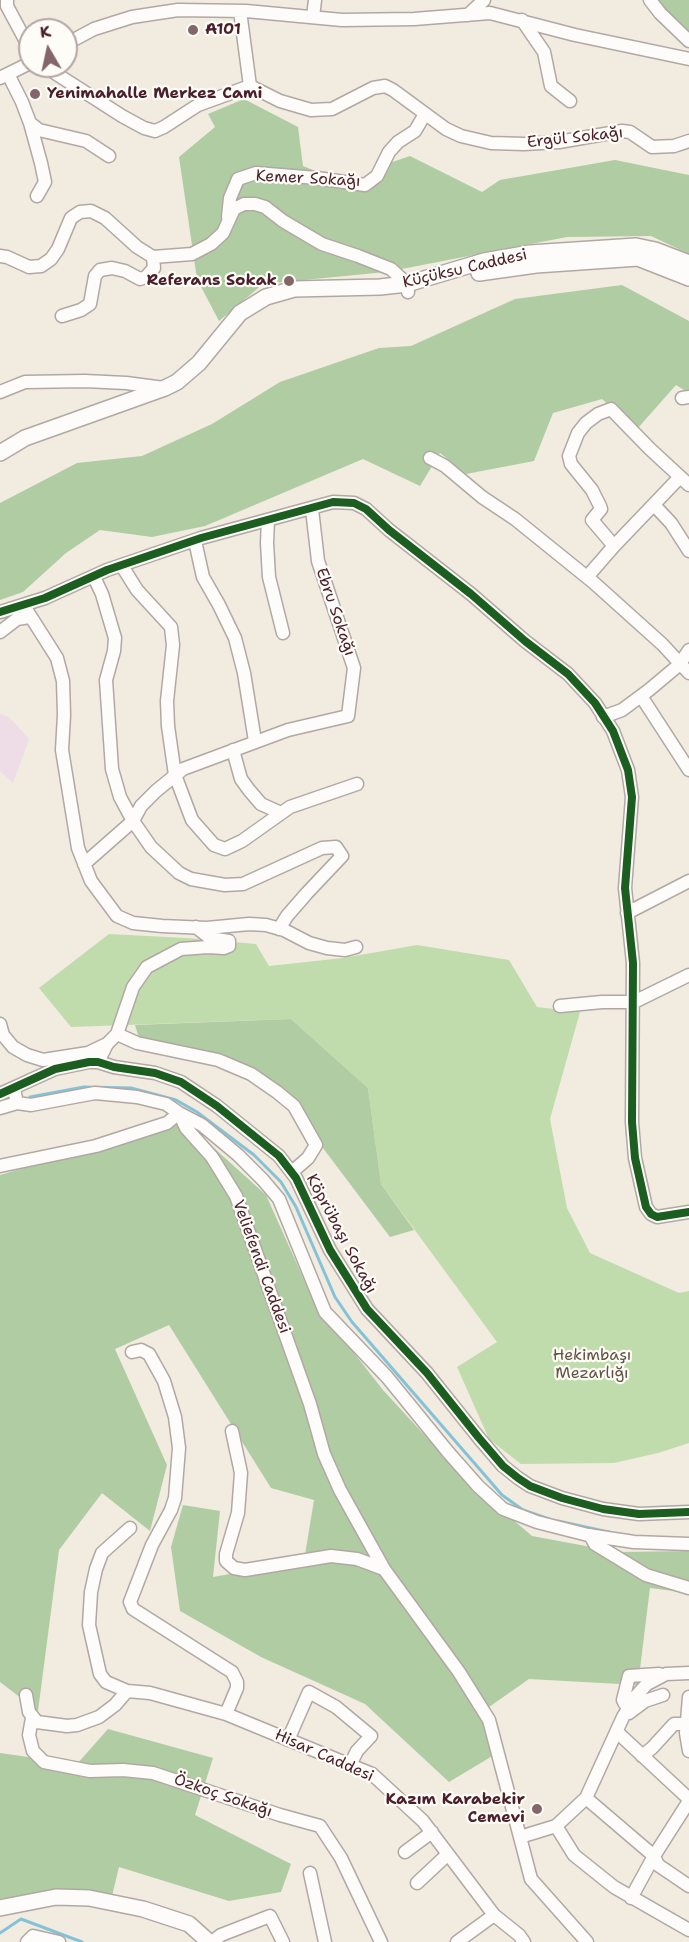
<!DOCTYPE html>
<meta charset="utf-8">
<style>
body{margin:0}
#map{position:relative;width:689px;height:1942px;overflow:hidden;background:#f1ebe0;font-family:"Shantell Sans",sans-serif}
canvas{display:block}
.north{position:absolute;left:18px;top:18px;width:60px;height:60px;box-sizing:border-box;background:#fdfcf7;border:2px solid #b5a4a5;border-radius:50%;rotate:351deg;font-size:16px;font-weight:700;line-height:24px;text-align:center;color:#4a1f2b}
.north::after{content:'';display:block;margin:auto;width:21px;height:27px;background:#84666a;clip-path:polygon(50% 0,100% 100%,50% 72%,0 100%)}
</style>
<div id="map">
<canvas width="689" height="1942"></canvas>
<div class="north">K</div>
</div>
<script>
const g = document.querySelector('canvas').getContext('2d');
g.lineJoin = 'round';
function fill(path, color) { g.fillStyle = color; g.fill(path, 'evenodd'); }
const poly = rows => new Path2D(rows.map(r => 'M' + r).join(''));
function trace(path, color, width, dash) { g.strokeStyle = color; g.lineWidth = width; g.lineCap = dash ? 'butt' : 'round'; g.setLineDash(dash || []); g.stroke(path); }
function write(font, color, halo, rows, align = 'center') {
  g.font = font + ' "Shantell Sans",sans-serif'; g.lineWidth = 4.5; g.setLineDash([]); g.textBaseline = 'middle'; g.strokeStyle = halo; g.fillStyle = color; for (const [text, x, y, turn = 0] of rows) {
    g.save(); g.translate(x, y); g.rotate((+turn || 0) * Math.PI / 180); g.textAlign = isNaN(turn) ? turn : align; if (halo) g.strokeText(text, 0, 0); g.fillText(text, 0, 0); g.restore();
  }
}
fill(poly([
 [0,714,9,717,29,739,13,783,0,771]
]), '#eedde6');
fill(poly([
 [109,934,186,938,256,944,269,966,343,958,417,945,509,960,537,1007,580,1012,550,1119,567,1208,590,1253,679,1293,689,1291,689,1443,658,1453,614,1463,521,1464,489,1439,457,1367,497,1342,381,1184,368,1088,291,1019,71,1027,39,988]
]), '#c1dcac');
fill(poly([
 [651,0,689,0,689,38],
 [244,99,298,127,303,166,325,175,364,182,378,167,410,156,482,192,500,180,615,160,689,175,689,254,651,236,567,237,386,272,263,284,219,321,197,279,179,157,215,127,208,114],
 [622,285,689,321,689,393,676,385,637,429,602,399,553,413,534,461,466,474,440,453,420,486,363,459,205,526,152,537,100,530,66,553,23,592,0,600,0,503,77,463,142,456,212,424,280,382,379,348,411,346,515,299],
 [291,1019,368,1088,381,1184,414,1230,390,1237,274,1083,202,1050,139,1038,135,1025],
 [175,1124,194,1130,266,1195,314,1302,383,1390,463,1477,532,1536,618,1552,689,1551,689,1593,650,1588,638,1685,529,1679,489,1707,504,1749,449,1782,365,1704,261,1657,180,1611,171,1547,183,1505,220,1511,213,1577,304,1561,314,1500,271,1488,169,1325,115,1349,167,1465,150,1531,102,1493,59,1550,38,1711,0,1682,0,1175],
 [108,1729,213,1758,195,1815,291,1864,281,1892,229,1901,119,1867,112,1896,62,1892,0,1899,0,1753,77,1764]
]), '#b0cca2');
trace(poly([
 [30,1097,84,1087,131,1088,176,1100,197,1112,254,1155,281,1182,296,1207,335,1297,352,1322,502,1495,523,1510,549,1519],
 [558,1521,613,1533],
 [0,1933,21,1919,82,1942]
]), '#84c3d7', 3);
const minor = poly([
 [7,0,7,6,30,49],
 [650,0,660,13,689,41],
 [240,11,250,86],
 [468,15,484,0],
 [313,17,315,0],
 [522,20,544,52,551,86,570,101],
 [66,44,94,29,132,17,178,10,246,11,342,20,414,19,490,13,575,35,689,59],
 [44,66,122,116,144,128,155,131,164,127,198,105,250,86,280,101,311,110,332,109,373,88,385,86,393,90,446,129,461,136,491,143,524,144,559,142,622,131,630,132,652,147,674,146,689,141],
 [8,74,22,102,30,123,41,163,45,182,37,196],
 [0,78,30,63],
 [30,123,39,130,86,141,109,156],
 [228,217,230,198,238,179,256,173,317,178,365,185,377,176,389,152,398,142,415,131,425,114],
 [0,256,7,257,29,267,41,266,51,259,58,249,71,218,80,212,91,211,105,218,137,247,153,257,192,254,211,244,223,233,234,209,244,204,255,204,265,207,283,221,322,244,358,256,391,269,407,284,408,292],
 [62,316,81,310,90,304,95,276,100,270,112,268,125,271,140,279,146,277,154,268,153,257],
 [0,392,25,382,85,381,126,383,164,388],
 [682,398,689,397],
 [430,458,445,466,482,497,515,519,593,582,662,644,689,673],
 [654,505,671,523,689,551],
 [268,520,267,543,269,577,283,633],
 [195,541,203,577,219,605,235,638,244,673,255,741],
 [614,546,680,477],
 [122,566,137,590,171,627,173,645,167,701,168,726,175,775,192,820,214,845,225,849,242,841,290,807,357,784],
 [94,577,102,594,115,638,114,651,106,680,112,769,120,797,133,821,151,847,179,873,191,879,225,885,243,884,322,848,336,847,342,856,307,893,287,916,279,929],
 [587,577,614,546,592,520,601,509,600,506,592,490,571,464,569,456,578,433,586,423,598,414,611,409,650,449,689,485],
 [24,606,57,658,63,681,64,715,62,750,78,848,91,881,117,916,133,923,162,926,207,928,249,924,266,925,284,930,309,943,327,948,345,950,356,947],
 [0,612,45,598,107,570,201,538,333,502,354,503,366,509,389,530,471,594,525,641,568,674,595,703,613,731,628,770,632,797,625,888,633,963,632,1122,635,1158,646,1207,651,1214,657,1217,689,1212],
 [0,632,17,619,29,617],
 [641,696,689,770],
 [603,717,622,710,649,690,680,664,689,650],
 [233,750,241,779,249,790,261,804,281,813],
 [84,864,133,821,141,806,156,791,183,769,288,730,348,716,354,668,318,561,312,509],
 [627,913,689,881],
 [560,1006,602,1002,634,1002,689,975],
 [0,1024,3,1035,13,1047,27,1055,43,1060,88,1053,107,1044],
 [117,1034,137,1043,218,1060,251,1074,277,1092,294,1106,316,1145,308,1158,292,1172],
 [98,1062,107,1044,117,1034,133,987,147,967,181,949,208,947,224,948,229,946,229,941,210,938,196,927],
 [14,1089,17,1103,31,1105,95,1093,137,1097,166,1104,179,1113,202,1125,238,1155,263,1180,279,1199,325,1312,387,1377,448,1452,478,1486,503,1509,537,1522,588,1535,634,1542,689,1544],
 [0,1094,55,1069,89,1062,98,1062,114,1067,155,1073,181,1082,217,1106,279,1156,296,1178,330,1250,367,1309,427,1373,479,1438,503,1466,518,1478,530,1486,562,1498,603,1509,639,1514,689,1512],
 [0,1108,17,1103],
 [0,1166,96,1146,167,1123,179,1113,186,1128,212,1157,236,1196,310,1404,324,1454,340,1490,384,1569],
 [132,1352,141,1350,149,1354,164,1381,175,1417,179,1448,175,1498,171,1510,152,1545,130,1602,133,1609,232,1672,237,1682,237,1688,226,1714],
 [232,1431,241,1473,238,1513,226,1554,226,1561,234,1568,245,1570,331,1556,357,1559,384,1569,459,1672,489,1720,520,1837],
 [130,1528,102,1553,96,1569,91,1592,89,1625,100,1674,106,1682,127,1691,150,1693,226,1714,372,1774,423,1821,494,1915,519,1935,524,1942],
 [590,1535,595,1544,646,1575,689,1588],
 [26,1695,29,1712,37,1722,67,1726,77,1725,99,1717,115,1705,127,1691],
 [689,1697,686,1733,689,1751],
 [630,1705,625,1704,623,1700,629,1676,659,1674],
 [629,1713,645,1701,663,1695],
 [32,1718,29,1735,33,1751,44,1762,90,1771,123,1770,153,1773,280,1815,320,1826,341,1858,381,1942],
 [617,1732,689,1799],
 [288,1740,309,1692,336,1707,371,1736,357,1751,350,1765],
 [642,1756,652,1748,674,1724,687,1724],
 [586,1798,654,1856,658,1865,689,1886],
 [556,1826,574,1855,614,1887,689,1930],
 [405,1852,432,1832],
 [310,1873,325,1942],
 [417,1883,448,1854],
 [631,1898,654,1856,689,1801],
 [27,1942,33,1936,59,1942],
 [212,1942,221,1935,270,1916,283,1942],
 [457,1942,494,1915],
 [587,1942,531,1879,520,1837,556,1826,586,1798,623,1717,635,1697,647,1684,666,1674,689,1673]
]);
const major = poly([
 [479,273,536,265,638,258,689,278],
 [0,453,25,438,165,388,177,382,199,363,240,313,266,297,294,289,380,287,407,284,484,261,530,253,636,246,655,250,689,263],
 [0,1908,56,1897,89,1898,143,1909,189,1924,209,1942]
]);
trace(minor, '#b1a8a4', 15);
trace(major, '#b1a8a4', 18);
trace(minor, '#fdfcfa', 12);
trace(major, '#fdfcfa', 15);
trace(poly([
 [0,612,45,598,107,570,201,538,333,502,354,503,366,509,389,530,471,594,525,641,568,674,595,703,613,731,628,770,632,797,625,888,633,963,632,1122,635,1158,646,1207,651,1214,657,1217,689,1212],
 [0,1094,55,1069,89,1062,98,1062,114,1067,155,1073,181,1082,217,1106,279,1156,296,1178,330,1250,367,1309,427,1373,479,1438,503,1466,518,1478,530,1486,562,1498,603,1509,639,1514,689,1512]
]), '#1b5e20', 8);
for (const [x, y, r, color] of [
 [193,30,6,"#84666a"],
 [35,94,6,"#84666a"],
 [289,281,6,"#84666a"],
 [537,1809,6,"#84666a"]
]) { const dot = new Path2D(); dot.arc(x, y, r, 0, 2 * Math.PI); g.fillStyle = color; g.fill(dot); trace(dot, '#fdfcf7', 2); }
write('bold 16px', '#4a1f2b', '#fdfcf7', [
 ["A101",205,30],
 ["Yenimahalle Merkez Cami",47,94],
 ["Referans Sokak",277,281,"right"],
 ["Kazım Karabekir",525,1800,"right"],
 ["Cemevi",525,1818,"right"]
], 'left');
write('16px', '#4a1f2b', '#fdfcf7', [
 ["Ergül Sokağı",575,138,-6],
 ["Kemer Sokağı",308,179,3],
 ["Küçüksu Caddesi",465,269,-13],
 ["Ebru Sokağı",335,612,71],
 ["Köprübaşı Sokağı",341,1234,62],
 ["Veliefendi Caddesi",261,1267,70],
 ["Hisar Caddesi",324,1756,24],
 ["Özkoç Sokağı",223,1796,19]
]);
write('16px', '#625445', '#fdfcf7', [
 ["Hekimbaşı",592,1356],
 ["Mezarlığı",592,1374]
]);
</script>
